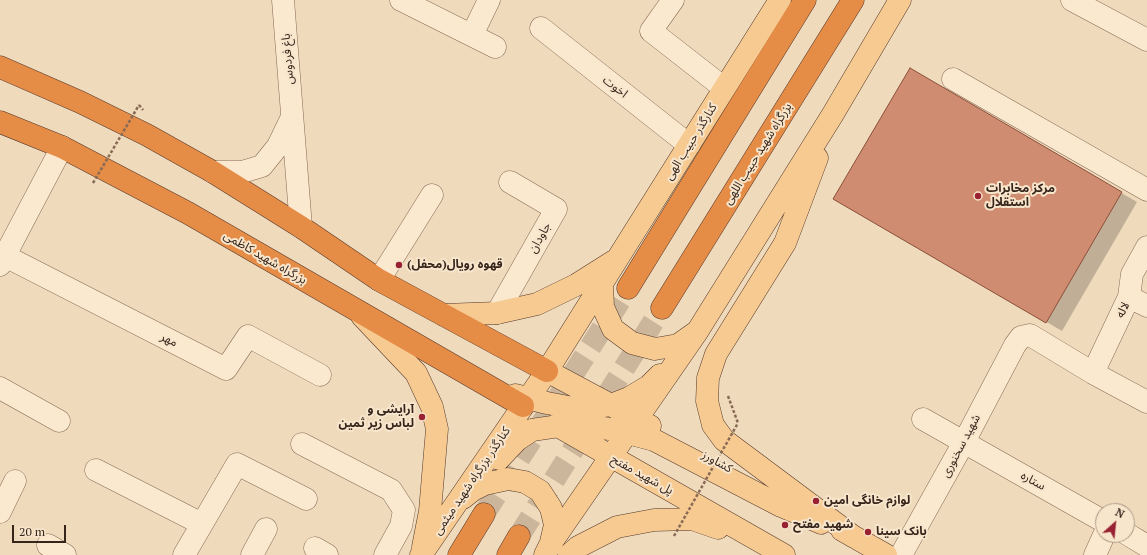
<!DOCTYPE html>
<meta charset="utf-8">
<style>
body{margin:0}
#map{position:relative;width:1147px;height:555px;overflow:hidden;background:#f0dabc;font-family:"PT Serif",serif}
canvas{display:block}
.north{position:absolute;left:1095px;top:503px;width:40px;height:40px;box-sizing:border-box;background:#f7e5cc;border:1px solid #aa9885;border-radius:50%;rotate:27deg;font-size:11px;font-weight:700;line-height:16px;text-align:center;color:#36251b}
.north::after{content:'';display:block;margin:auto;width:14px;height:18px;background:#992232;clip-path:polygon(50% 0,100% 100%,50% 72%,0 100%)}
.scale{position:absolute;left:12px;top:525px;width:54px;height:18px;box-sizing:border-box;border:2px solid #36251b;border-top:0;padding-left:5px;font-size:12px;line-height:14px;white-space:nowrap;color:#36251b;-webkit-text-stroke:3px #f7e5cc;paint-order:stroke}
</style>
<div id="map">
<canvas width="1147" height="555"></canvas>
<div class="north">N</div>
<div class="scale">20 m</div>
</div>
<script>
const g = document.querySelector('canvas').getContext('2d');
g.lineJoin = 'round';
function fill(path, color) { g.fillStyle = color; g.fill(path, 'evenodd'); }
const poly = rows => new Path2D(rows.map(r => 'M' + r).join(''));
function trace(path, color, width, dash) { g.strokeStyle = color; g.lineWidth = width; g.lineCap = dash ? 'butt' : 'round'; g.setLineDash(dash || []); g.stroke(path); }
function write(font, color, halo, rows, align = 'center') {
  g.font = font + ' "PT Serif","Noto Sans Arabic",serif'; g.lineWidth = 4; g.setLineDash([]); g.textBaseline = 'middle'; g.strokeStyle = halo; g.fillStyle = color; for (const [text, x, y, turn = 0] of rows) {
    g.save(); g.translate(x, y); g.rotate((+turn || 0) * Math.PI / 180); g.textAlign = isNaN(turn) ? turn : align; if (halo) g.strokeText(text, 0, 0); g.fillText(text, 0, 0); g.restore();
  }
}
fill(poly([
 [910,70,1137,202,1062,331,835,199]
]), '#0003');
const building = poly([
 [910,68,1122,192,1046,323,833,199,910,68]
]);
fill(building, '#d08c70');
trace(building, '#884f3a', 1);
trace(poly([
 [484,514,628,288],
 [519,536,662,308]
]), '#cbb69c', 22, [22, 11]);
const minor = poly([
 [283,0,301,227],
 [401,0,495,47],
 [673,0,651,31,724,88],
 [1072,0,1147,40],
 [541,28,689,145],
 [472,35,489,0],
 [953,79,1147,190],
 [213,172,242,172,262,166,278,146,291,119],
 [5,256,226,369,248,336,320,375],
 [0,265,62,147],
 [379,280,432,195],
 [1129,297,1147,306],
 [497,313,556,209,510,182],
 [1093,373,1129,297,1132,274,1147,247],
 [0,388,59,421],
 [923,419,1103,521],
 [302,444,391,490,404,510,401,526,385,555],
 [96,470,202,524],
 [0,512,15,481],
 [1127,534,1147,546],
 [48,545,65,555],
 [315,548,327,555],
 [184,555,237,464,306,499],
 [252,555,266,529],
 [901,555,964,442,1015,345,1021,337,1030,335,1093,373,1147,402],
 [1095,555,1104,535]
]);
const major = poly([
 [817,158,785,243,716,354,708,378,707,401,713,425,724,440,854,537],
 [602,284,603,307,613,329,632,343,655,349,678,345,695,333],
 [444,315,497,313,537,304,576,285,614,261],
 [362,316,416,373,432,407,437,429,430,511,423,547],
 [547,371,650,426],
 [515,395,547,403,579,409,611,405,629,398,649,386,660,375],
 [556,425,784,555],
 [499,459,517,440,532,430,566,425,583,425,616,430,654,440,781,506,821,523],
 [463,498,473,490,485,484,508,479,525,482,540,491,551,508,555,525,551,542],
 [842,530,886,555],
 [421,555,547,371,780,0],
 [545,555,551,543,697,332,833,114,900,0],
 [569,555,578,547,617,527,654,520,692,519,718,528]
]);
const highway = poly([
 [0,67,80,102,147,135,213,172,301,227,379,280,547,371],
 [0,122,62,147,188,213,523,406],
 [628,288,805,0],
 [662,308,853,0],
 [459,555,484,514],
 [508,555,519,536]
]);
trace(minor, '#886a55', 23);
trace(major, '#55392a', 23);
trace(highway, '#55392a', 23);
trace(poly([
 [139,105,143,110],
 [728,396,738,423]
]), '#886a55', 2.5, [3, 2]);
trace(minor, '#fae8cf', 22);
trace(major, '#f6ca91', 22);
trace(highway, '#e58c47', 22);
trace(poly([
 [93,183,139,105],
 [674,536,738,423]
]), '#886a55', 2.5, [3, 2]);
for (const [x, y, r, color] of [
 [978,196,4,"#992232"],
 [399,265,4,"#992232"],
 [422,417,4,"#992232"],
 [816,501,4,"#992232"],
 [785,525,4,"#992232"],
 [868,532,4,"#992232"]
]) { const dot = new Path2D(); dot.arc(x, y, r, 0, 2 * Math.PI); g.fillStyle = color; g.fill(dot); trace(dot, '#f7e5cc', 1.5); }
write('12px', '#36251b', '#f7e5cc', [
 ["باغ فردوس",288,59,-94],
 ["اخوت",615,87,38],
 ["کنارگذر حبیب الهی",691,142,-58],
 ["بزرگراه شهید حبیب اللهی",758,154,-58],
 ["جاودان",540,238,-61],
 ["بزرگراه شهید کاظمی",265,258,30],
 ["لاله",1123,310,-64],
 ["مهر",169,340,27],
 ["شهید سخنوری",961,446,-62],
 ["کشاورز",717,462,29],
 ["پل شهید مفتح",642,475,29],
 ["کنارگذر بزرگراه شهید میثمی",472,481,-56],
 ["ستاره",1033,481,29]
]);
write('bold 12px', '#36251b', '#f7e5cc', [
 ["مرکز مخابرات",986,189],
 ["استقلال",986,203],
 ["قهوه رویال(محفل)",407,265],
 ["آرایشی و",414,410,"right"],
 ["لباس زیر ثمین",414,424,"right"],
 ["لوازم خانگی امین",824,501],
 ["شهید مفتح",793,525],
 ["بانک سینا",876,532]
], 'left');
</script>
